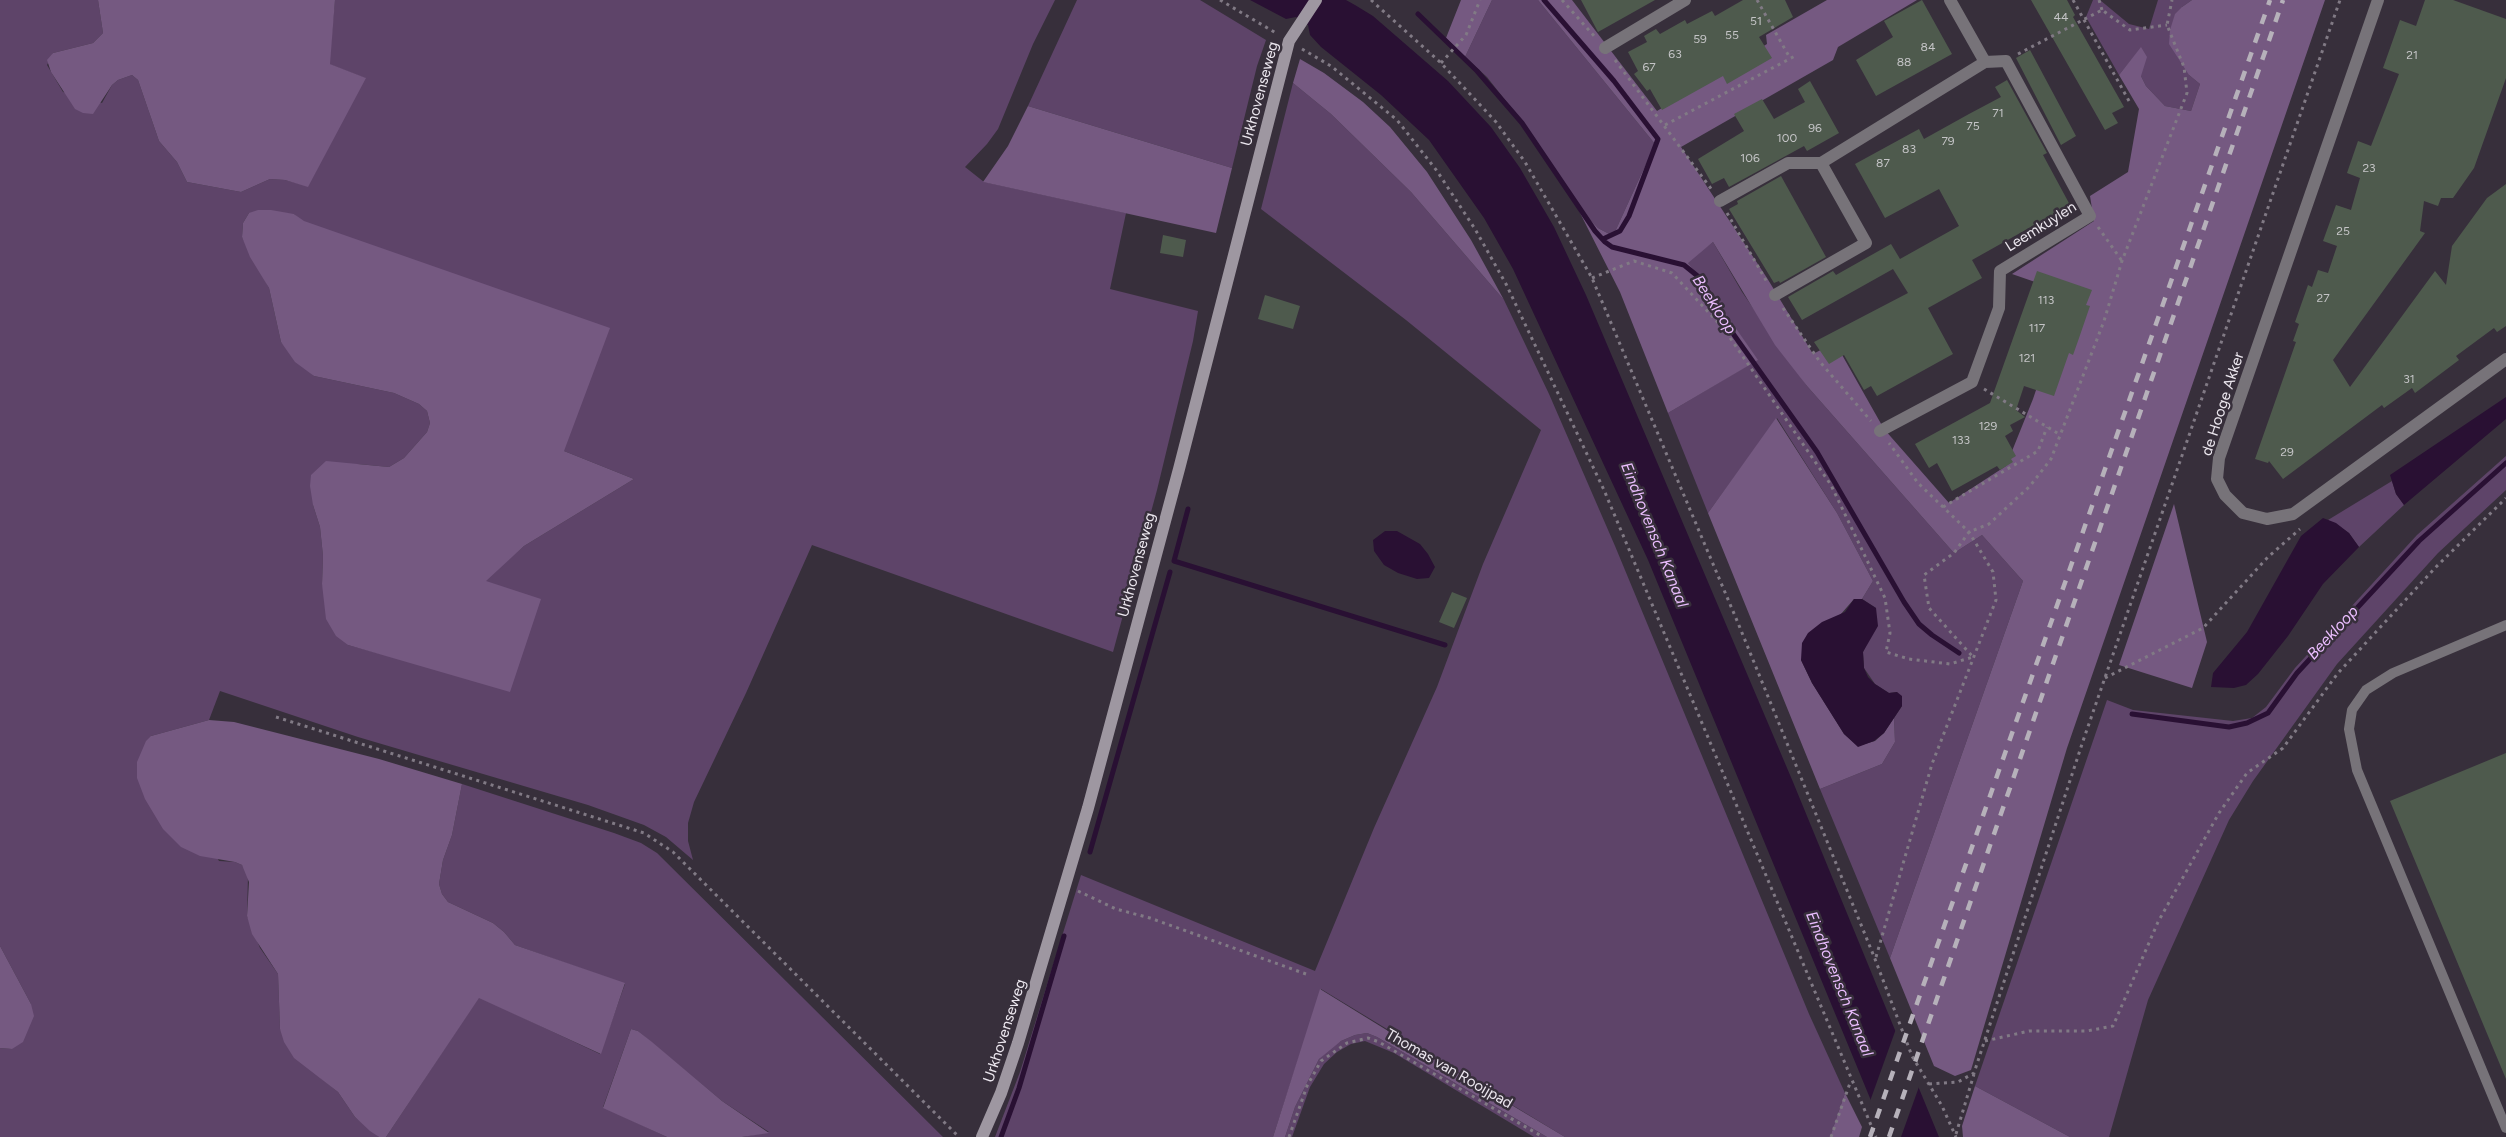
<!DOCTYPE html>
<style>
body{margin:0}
canvas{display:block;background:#372f3b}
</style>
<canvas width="2506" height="1137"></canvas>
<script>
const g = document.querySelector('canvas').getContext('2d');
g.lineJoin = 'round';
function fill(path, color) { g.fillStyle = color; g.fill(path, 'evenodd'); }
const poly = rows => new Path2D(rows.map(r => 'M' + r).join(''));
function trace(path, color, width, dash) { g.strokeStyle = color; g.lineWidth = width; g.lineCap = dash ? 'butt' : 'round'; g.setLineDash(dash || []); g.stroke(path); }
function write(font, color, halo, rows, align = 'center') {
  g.font = font + ' Figtree,sans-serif'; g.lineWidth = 5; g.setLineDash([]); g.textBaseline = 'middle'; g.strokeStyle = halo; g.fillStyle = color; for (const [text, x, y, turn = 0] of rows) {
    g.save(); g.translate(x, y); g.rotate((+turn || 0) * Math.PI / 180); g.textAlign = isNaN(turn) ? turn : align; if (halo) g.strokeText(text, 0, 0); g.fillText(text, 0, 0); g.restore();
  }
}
fill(poly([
 [0,0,98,0,103,33,93,43,53,53,47,65,63,92,102,103,112,85,118,80,132,75,138,80,159,141,177,162,187,182,241,192,270,179,285,180,308,186,365,78,329,64,335,0,1055,0,1033,44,998,129,987,144,965,167,984,182,1126,213,1110,289,1198,311,1193,341,1157,490,1113,652,812,545,746,693,694,802,688,823,688,841,693,860,666,837,644,825,588,805,358,737,220,691,209,720,151,736,219,861,235,862,242,865,248,875,247,916,260,948,278,974,280,1029,322,1079,338,1092,355,1117,379,1137,0,1137,0,1048,12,1049,31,1004,0,946],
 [249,213,294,214,564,451,634,479,524,546,396,658,348,645,322,584,323,556,320,527,313,505,358,464,389,467,404,458,427,432,430,423,427,411,419,404,394,393,314,376,281,342,269,288,242,237,243,223],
 [1077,0,1200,0,1266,40,1257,66,1232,168,1028,106],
 [1492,0,1538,0,1655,144,1613,236,1598,228,1576,205,1534,137,1487,77,1465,57],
 [2093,0,2100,0,2129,24,2149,29,2158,0,2192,0,2182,7,2189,75,2200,84,2191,111,2165,106,2146,86,2141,76,2141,48,2119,75,2086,17],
 [1293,83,1331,114,1411,192,1504,300,1549,394,1615,546,1809,1014,1845,1093,1830,1137,1565,1137,1321,989,1273,1137,995,1137,1020,1072,1081,875,1315,971,1374,828,1437,687,1483,564,1541,430,1406,320,1261,209],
 [1713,242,1742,292,1807,386,1954,553,1982,535,2023,581,1890,958,1820,789,1882,764,1895,742,1894,718,1902,706,1897,692,1889,693,1875,684,1864,668,1863,652,1868,641,1876,608,1862,599,1873,581,1837,513,1777,418,1708,513,1668,413,1757,360,1705,284,1687,262],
 [2506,456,2506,490,2438,553,2337,664,2253,781,2229,820,2148,1000,2109,1137,2070,1137,1975,1086,2107,700,2133,710,2233,721,2252,718,2266,707,2295,668,2417,535],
 [2392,481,2396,494,2404,505,2359,547,2349,533,2328,520],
 [462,784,614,833,641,843,657,853,943,1137,742,1137,769,1132,722,1101,638,1031,631,1029,603,1107,667,1137,386,1137,479,997,600,1054,625,984,515,945,504,932,493,923,448,902,442,894,439,884,443,860,452,835],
 [1367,1033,1377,1037,1547,1137,1534,1137,1394,1053,1365,1041,1351,1044,1337,1052,1324,1064,1310,1087,1292,1137,1285,1137,1295,1107,1319,1059,1327,1050,1341,1041,1355,1035]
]), '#5e4469');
fill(poly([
 [98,0,335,0,330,64,366,78,308,187,285,180,270,179,241,192,187,182,177,162,159,141,138,80,132,75,118,80,112,85,93,114,83,113,75,109,51,72,47,60,53,53,93,43,103,33],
 [1461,0,1492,0,1465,57,1446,38],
 [1538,0,1572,0,1657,111,1767,44,1766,35,1827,0,1917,0,1838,47,1833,60,1681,147,1767,278,1813,354,1834,343,1837,346,1884,429,1949,503,2006,466,2033,399,2068,295,2064,292,2012,274,2094,221,2090,196,2128,172,2139,109,2119,75,2141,47,2147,57,2141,76,2146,86,2165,106,2191,111,2200,84,2189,75,2169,44,2170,30,2175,14,2182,7,2192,0,2325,0,2067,748,1971,1070,1955,1076,1934,1066,1890,958,2023,581,1982,535,1954,553,1807,386,1775,345,1713,242,1688,263,1705,284,1758,360,1668,413,1620,292,1576,205,1598,228,1613,236,1655,144],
 [1300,59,1324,73,1363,102,1390,127,1427,172,1471,240,1504,300,1411,192,1331,114,1293,83],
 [1028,106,1232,168,1216,233,983,182,1008,146],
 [258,210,271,210,294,214,304,221,610,328,564,451,634,479,524,546,486,581,541,599,510,692,348,645,336,636,326,619,322,584,323,556,320,527,313,505,310,486,311,475,326,461,389,467,404,458,427,432,430,423,427,411,419,404,394,393,314,376,295,362,281,342,269,288,250,257,242,237,243,223,249,213],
 [1776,418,1837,513,1873,581,1862,599,1854,599,1801,660,1812,683,1844,734,1858,746,1875,741,1884,733,1894,718,1895,742,1882,764,1820,789,1708,513],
 [2174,504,2207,642,2192,688,2119,665],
 [209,720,234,722,379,759,462,784,452,835,443,860,439,884,442,894,448,902,493,923,504,932,515,945,625,983,601,1054,479,998,386,1137,379,1137,370,1131,355,1117,338,1092,294,1058,284,1042,280,1029,278,974,252,934,247,916,249,882,242,865,235,862,200,856,181,847,163,829,145,799,137,778,137,762,146,741,151,736],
 [0,946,31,1004,34,1016,23,1042,12,1049,0,1048],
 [1320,989,1406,1042,1565,1137,1547,1137,1377,1037,1367,1033,1355,1035,1341,1041,1319,1059,1295,1107,1285,1137,1273,1137],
 [631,1029,638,1031,652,1042,722,1101,769,1133,742,1137,667,1137,603,1108],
 [1975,1086,2070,1137,1963,1137,1962,1126],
 [1845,1093,1862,1127,1859,1137,1830,1137]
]), '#755981');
fill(poly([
 [1250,0,1346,0,1355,5,1373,16,1448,81,1491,127,1520,168,1554,227,1586,295,1793,782,1939,1137,1886,1137,1648,560,1513,269,1484,218,1429,140,1381,95,1321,47,1310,35,1308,25,1296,17,1286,19],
 [2506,397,2506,419,2404,505,2396,494,2390,475],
 [2323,518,2336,523,2349,533,2359,547,2323,584,2288,636,2258,674,2246,685,2234,688,2211,687,2213,673,2247,632,2301,536],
 [1385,531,1397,531,1420,544,1428,554,1435,567,1429,578,1417,579,1398,573,1384,565,1374,551,1373,540],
 [1854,599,1862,599,1876,608,1878,626,1863,652,1864,668,1868,677,1875,684,1889,693,1897,692,1902,696,1902,706,1884,733,1874,741,1858,747,1844,734,1812,683,1801,660,1802,643,1808,633,1822,622,1845,612]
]), '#291033');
fill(poly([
 [1897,1026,1920,1084,1901,1137,1883,1137,1869,1104]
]), '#372f3b');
trace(poly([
 [1544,0,1614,81,1658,139,1629,216,1620,231,1603,239],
 [1418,14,1477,71,1522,123,1595,231,1605,242,1612,247,1684,265,1700,278,1734,335,1817,452,1904,602,1919,624,1932,635,1959,653],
 [1188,509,1174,561,1445,645],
 [2132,714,2229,727,2247,723,2268,713,2297,673,2419,541,2506,463],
 [1090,852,1170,572],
 [1001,1137,1019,1088,1064,936]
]), '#291033', 5);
fill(poly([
 [1581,0,1655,0,1598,32],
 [1743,0,1785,0,1793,17,1759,37,1772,58,1727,84,1723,76,1662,110,1650,89,1647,91,1634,74,1638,71,1628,52,1647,42,1644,36,1656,29,1660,34,1685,20,1687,24,1712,11,1715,16],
 [1922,0,1952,54,1876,96,1856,60,1893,37,1884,21],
 [2031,0,2067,0,2075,15,2073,17,2124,107,2112,113,2118,123,2105,130],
 [2425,0,2453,0,2506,19,2506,78,2474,168,2453,198,2441,198,2438,206,2424,201,2420,231,2425,233,2333,360,2350,387,2435,271,2446,285,2452,246,2487,198,2506,184,2506,326,2497,332,2494,328,2456,356,2459,360,2415,393,2412,388,2384,408,2382,405,2283,479,2269,461,2268,463,2255,459,2296,342,2293,341,2299,324,2295,322,2308,285,2312,287,2318,270,2328,273,2337,246,2323,241,2336,205,2351,210,2360,178,2347,173,2358,141,2371,146,2399,74,2383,68,2400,20,2416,26],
 [2030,50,2076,136,2061,145,2016,58],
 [2007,80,2047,153,2043,155,2070,205,1972,260,1982,278,1928,308,1953,354,1877,396,1871,386,1864,390,1844,355,1829,364,1814,342,1908,293,1893,269,1802,320,1788,297,1833,271,1836,275,1891,244,1900,259,1959,226,1939,189,1885,218,1855,164,1919,129,1924,139,1969,114,2001,97,1995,87],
 [1810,81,1839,133,1807,151,1804,146,1729,187,1724,178,1712,184,1698,159,1744,131,1734,114,1762,99,1774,119,1805,102,1798,89],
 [1781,176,1826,257,1780,283,1779,281,1774,283,1729,209,1738,204,1737,201],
 [1163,235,1186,240,1183,257,1160,253],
 [2037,271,2092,290,2086,305,2090,306,2078,341,2073,355,2069,353,2054,396,2024,386,2016,410,2025,417,2010,425,2013,431,2005,436,2016,456,2011,459,2013,462,2000,470,1997,466,1952,491,1937,463,1929,468,1915,444,1990,403],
 [1265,295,1300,306,1293,329,1258,319],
 [1452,592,1467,598,1454,628,1439,622],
 [2506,753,2506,1079,2390,801]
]), '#4e5a4d');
trace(poly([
 [1220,0,1276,33],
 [1371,0,1441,63,1496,122,1525,162,1592,278,1738,623,1875,959,1912,1056,1942,1106,1956,1137],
 [1562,0,1595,37],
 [1757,0,1790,58],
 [2073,0,2129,101],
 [2099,0,2102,10],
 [1302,49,1331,66,1397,120,1437,171,1475,229,1506,284,1604,490,1876,1137],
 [2018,54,2102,10,2130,30,2167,25],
 [1615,60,1712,190],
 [1441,63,1466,35,1480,0],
 [1665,125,1795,56],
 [1727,213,1767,282],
 [2098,227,2122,261],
 [1592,278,1634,261,1672,273,1724,329,1831,485,1885,598,1890,633,1886,652,1909,659,1950,664,1973,657,1929,608,1924,575,1954,553,1969,532,1989,524,2030,486,2051,459,2104,321,2122,261,2187,93,2184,67,2167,25,2172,0],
 [1783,308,1820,362,1871,421],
 [1984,389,2059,434],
 [1943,507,2038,451,2047,427],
 [2105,678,2203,628,2268,557,2300,529],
 [276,717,644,833,673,852,959,1137],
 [1078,891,1116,909,1150,918,1306,974],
 [1876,957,1932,764,1996,600,1993,572,1969,532,1918,483,1889,443],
 [1985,1041,2029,1031,2087,1031,2113,1026,2158,922,2219,813,2247,773,2283,748,2338,673,2436,567,2506,498],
 [1929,1084,1958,1082,1974,1073,2083,741,2340,0],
 [1956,1134,1974,1074],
 [1289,1137,1307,1086,1321,1061,1347,1043,1368,1038,1379,1042,1543,1137],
 [1831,1137,1850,1083]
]), '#817a85', 3, [3, 4.5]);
trace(poly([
 [2506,625,2393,673,2366,690,2352,710,2349,729,2357,770,2506,1128]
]), '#777379', 10);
trace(poly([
 [1950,0,1985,62],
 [2378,0,2219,458,2217,479,2225,495,2243,513,2267,519,2293,514,2506,359],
 [1605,48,1685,0],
 [1720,201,1788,163,1821,163,1985,62,2006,61,2090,216,2000,271,1999,308,1972,382,1880,431],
 [1775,295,1866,243,1821,163]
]), '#777379', 12);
trace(poly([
 [982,1137,1001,1093,1018,1043,1088,808,1179,469,1289,41,1316,0]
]), '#9e97a1', 12);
trace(poly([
 [1870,1137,2270,0],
 [1889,1137,2283,0]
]), '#b6b1ba', 4.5, [10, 10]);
write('12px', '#c4c4c6', null, [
 ["44",2061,17],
 ["51",1756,21],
 ["55",1732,35],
 ["59",1700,39],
 ["84",1928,47],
 ["63",1675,54],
 ["21",2412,55],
 ["88",1904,62],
 ["67",1649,67],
 ["71",1998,113],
 ["75",1973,126],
 ["96",1815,128],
 ["100",1787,138],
 ["79",1948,141],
 ["83",1909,149],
 ["106",1750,158],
 ["87",1883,163],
 ["23",2369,168],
 ["25",2343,231],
 ["27",2323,298],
 ["113",2046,300],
 ["117",2037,328],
 ["121",2027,358],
 ["31",2409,379],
 ["129",1988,426],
 ["133",1961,440],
 ["29",2287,452]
]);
write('15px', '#ece7ef', '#372f3b', [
 ["Urkhovenseweg",1260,94,-75],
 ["Leemkuylen",2041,227,-32],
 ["de Hooge Akker",2223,404,-72],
 ["Urkhovenseweg",1137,565,-75],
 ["Urkhovenseweg",1005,1031,-72],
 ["Thomas van Rooijpad",1449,1069,30]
]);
write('italic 16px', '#eabdfe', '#372f3b', [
 ["Beekloop",1714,305,57],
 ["Eindhovensch Kanaal",1654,535,68],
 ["Beekloop",2333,633,-47],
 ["Eindhovensch Kanaal",1839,984,68]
]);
</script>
